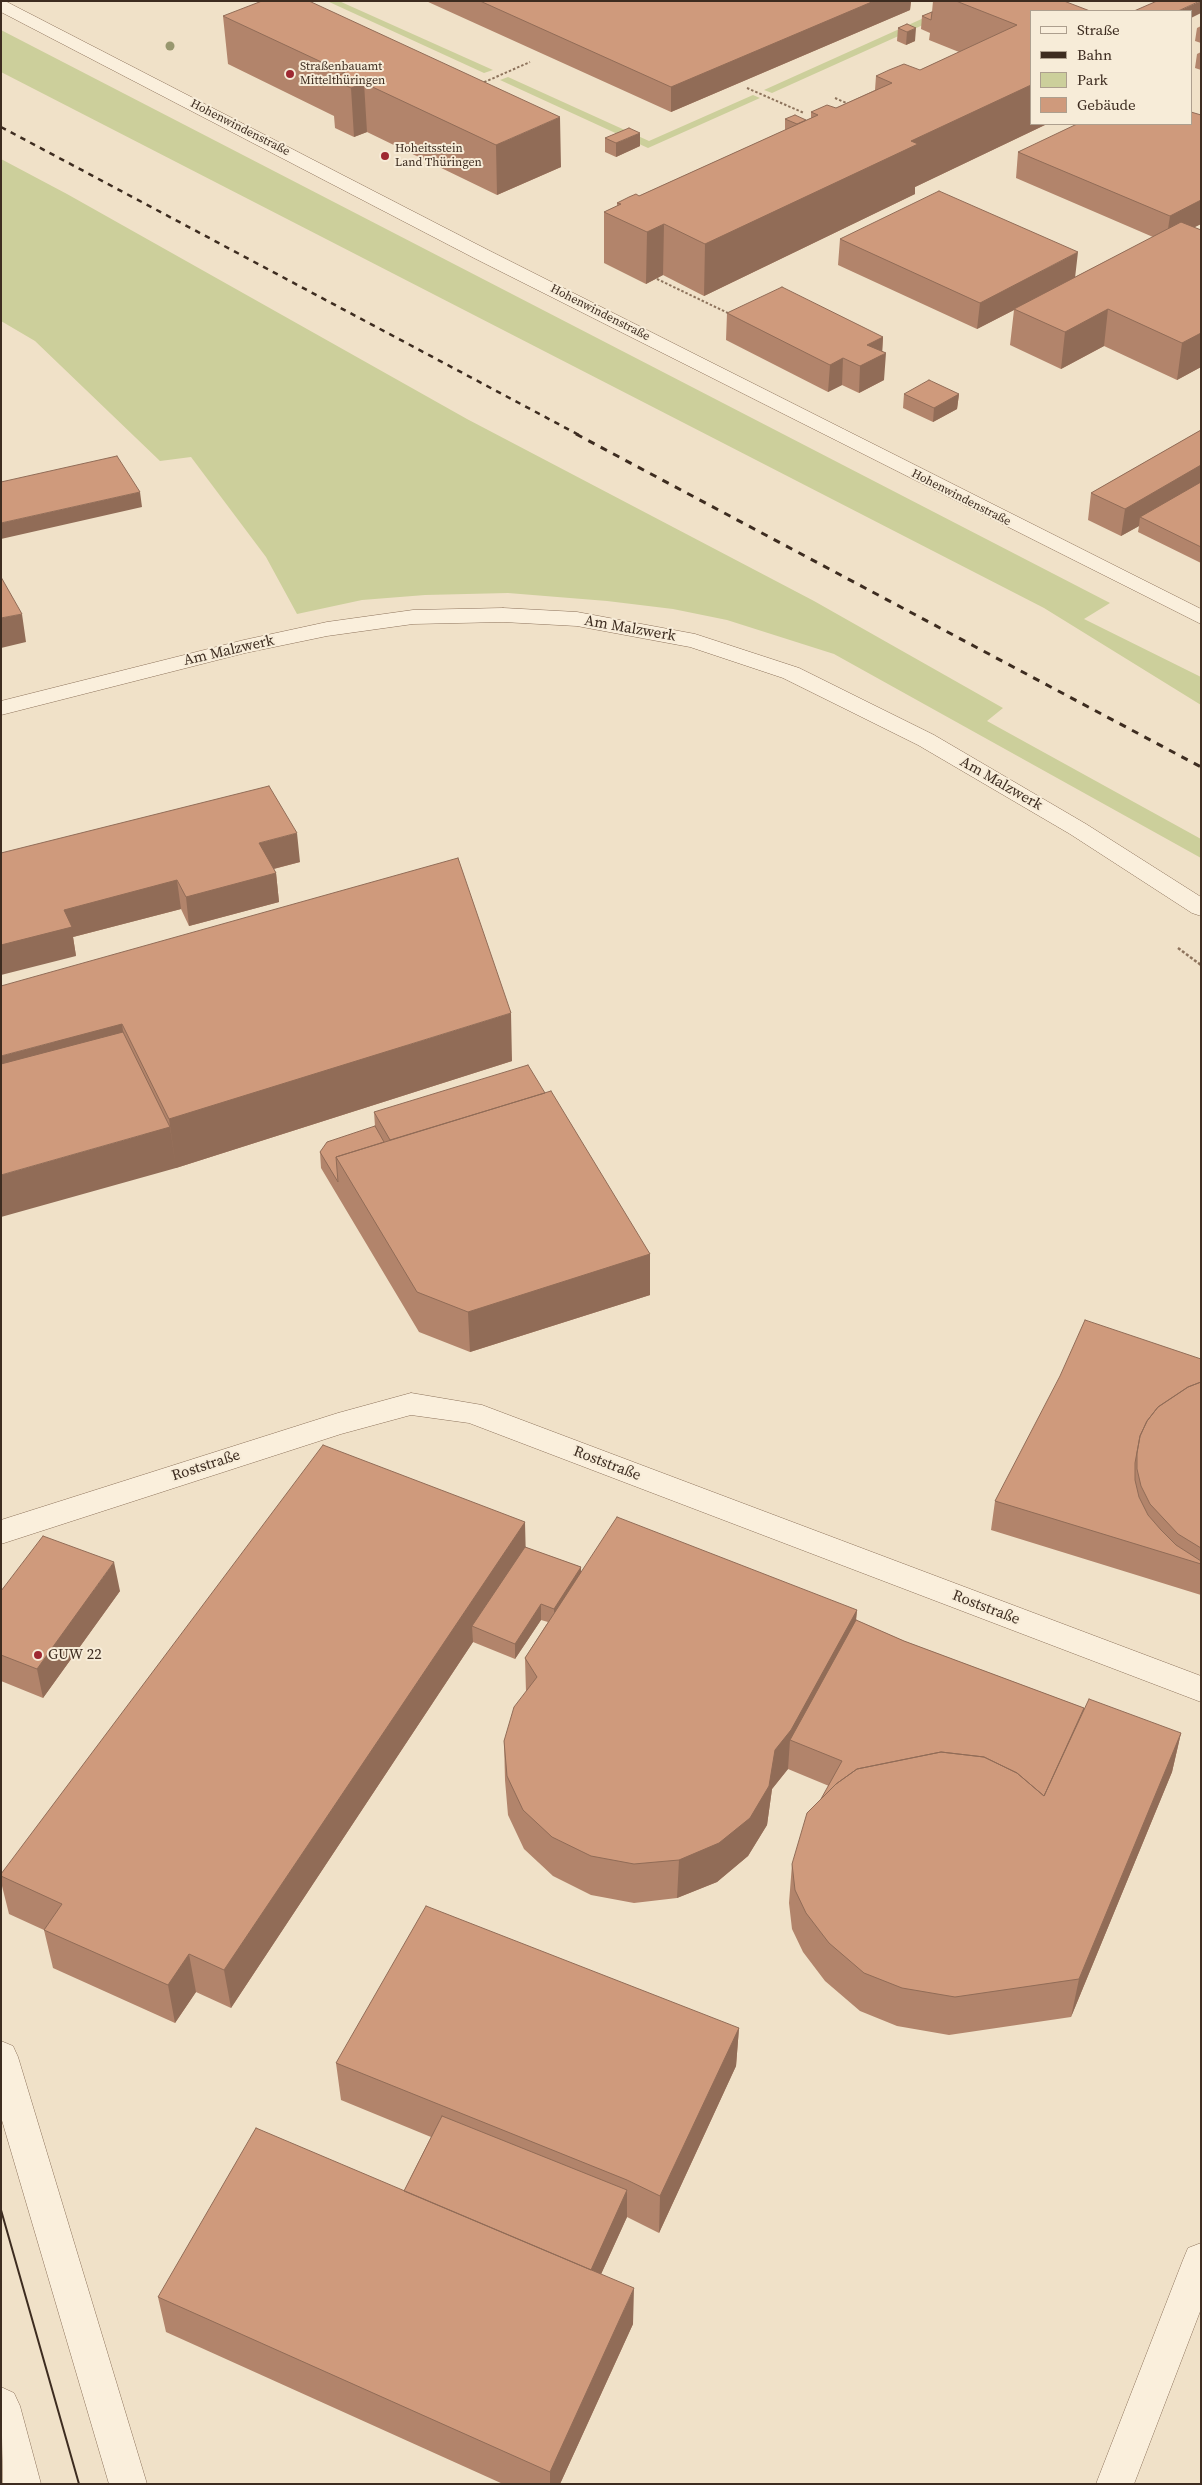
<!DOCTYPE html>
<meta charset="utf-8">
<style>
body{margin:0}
#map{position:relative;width:1202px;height:2485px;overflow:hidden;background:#f0e1c8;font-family:"Source Serif 4",serif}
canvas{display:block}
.frame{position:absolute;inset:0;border:2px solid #3d2c20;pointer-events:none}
.legend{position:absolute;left:1030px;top:10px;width:162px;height:115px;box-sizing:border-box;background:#f7ecd8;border:1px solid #ad9f8e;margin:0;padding:6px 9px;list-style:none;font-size:15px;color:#3d2c20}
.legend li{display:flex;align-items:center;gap:10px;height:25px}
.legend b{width:25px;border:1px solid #ad9f8e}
</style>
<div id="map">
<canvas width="1202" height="2485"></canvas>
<div class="frame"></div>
<ul class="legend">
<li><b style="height:6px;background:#faefdc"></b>Straße</li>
<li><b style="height:6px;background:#3d2c20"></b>Bahn</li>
<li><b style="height:14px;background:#cccf9b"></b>Park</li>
<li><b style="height:14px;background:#cf9a7c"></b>Gebäude</li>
</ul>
</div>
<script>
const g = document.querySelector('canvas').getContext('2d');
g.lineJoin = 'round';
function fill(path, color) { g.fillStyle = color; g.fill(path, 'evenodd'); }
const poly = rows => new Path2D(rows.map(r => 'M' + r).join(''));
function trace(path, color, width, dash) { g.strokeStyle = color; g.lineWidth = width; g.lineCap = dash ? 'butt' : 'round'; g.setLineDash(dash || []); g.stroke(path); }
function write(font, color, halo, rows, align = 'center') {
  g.font = font + ' "Source Serif 4",serif'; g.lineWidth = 4; g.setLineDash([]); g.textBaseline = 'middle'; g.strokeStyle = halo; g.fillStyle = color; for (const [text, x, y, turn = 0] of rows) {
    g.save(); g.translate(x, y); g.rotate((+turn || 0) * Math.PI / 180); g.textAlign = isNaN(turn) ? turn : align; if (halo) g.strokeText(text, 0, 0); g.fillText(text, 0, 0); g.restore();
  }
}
fill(poly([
 [327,1,339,1,493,70,484,73],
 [946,8,954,11,772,93,764,90],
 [1,30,1110,603,1084,619,1201,677,1201,705,1044,608,1,72],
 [508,77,649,141,753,95,760,98,648,148,500,80],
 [1,159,67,194,467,419,814,601,1003,708,987,721,1201,839,1201,858,834,654,727,620,673,609,607,601,508,593,425,595,362,600,297,614,266,557,191,457,160,461,35,341,1,321]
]), '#cccf9b');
const minor = poly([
 [1,1,7,2,488,250,1201,609,1201,624,474,258,1,12,1,1],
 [503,608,577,612,695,634,799,668,934,735,1086,824,1201,897,1201,916,1192,913,1070,834,918,745,783,678,690,647,577,626,503,622,413,624,327,636,245,653,1,715,1,701,244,640,327,622,413,610,503,608],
 [411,1393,482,1405,1201,1676,1201,1702,469,1423,411,1415,341,1434,1,1544,1,1520,338,1413,411,1393],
 [1,2041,13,2046,18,2057,147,2484,109,2484,1,2117,1,2041],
 [1201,2243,1201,2309,1134,2484,1096,2484,1183,2260,1188,2248,1201,2243],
 [1,2387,14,2393,20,2406,41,2484,3,2484,1,2387]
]);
trace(minor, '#8d735c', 1);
trace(poly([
 [480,84,530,62],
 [747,88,804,113],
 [835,98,851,105],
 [657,279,730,314]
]), '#8d735c', 2, [2.5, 2]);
trace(poly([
 [1178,948,1201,965]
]), '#8d735c', 2.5, [3, 2]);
fill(minor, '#faefdc');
trace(poly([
 [1,2210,79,2484]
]), '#3d2c20', 2);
trace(poly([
 [1,127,579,435]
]), '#3d2c20', 2.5, [5.5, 5.5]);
trace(poly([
 [576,434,1201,767]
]), '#3d2c20', 3, [7, 7]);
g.fillStyle = '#98976f';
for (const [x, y] of [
 [170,46]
]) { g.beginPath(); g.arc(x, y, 4.5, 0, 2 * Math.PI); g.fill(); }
fill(poly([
 [426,1,911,1,910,10,671,112],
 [933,1,1064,1,1031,124,1047,124,915,187,915,194,704,296,663,275,646,284,604,263,604,212,617,206,617,203,639,196,785,130,785,119,806,120,811,118,811,112,836,108,875,90,876,76,920,70,959,52,929,40,930,33,921,29,922,16,932,12],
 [223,16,561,167,497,195,367,132,354,137,335,128,334,116,228,64],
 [907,24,915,41,906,45,897,41,898,28],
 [1201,26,1201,43,1195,41,1197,28],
 [1201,52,1201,70,1195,68,1197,54],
 [1201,115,1201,224,1194,227,1201,230,1201,367,1177,380,1104,346,1061,369,1010,345,1014,310,977,329,838,265,840,239,1075,277,1153,237,1016,178,1018,152],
 [605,138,640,146,616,157,605,152],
 [727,313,883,337,882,352,884,380,859,393,842,385,828,392,726,340],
 [904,394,959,394,957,409,933,422,903,408],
 [1201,430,1201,563,1138,532,1139,526,1121,536,1088,520,1091,493],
 [1,853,300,862,274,869,276,873,279,902,189,926,181,909,73,937,76,956],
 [1,986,512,1061,176,1168],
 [545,1093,650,1254,650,1295,470,1352,419,1332,321,1168,320,1152,375,1126,374,1112],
 [1201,1359,1201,1595,991,1530,995,1501],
 [525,1522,525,1547,581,1567,581,1572,857,1610,856,1620,904,1641,1084,1708,1181,1733,1172,1772,1071,2017,949,2035,897,2026,860,2011,825,1981,803,1952,792,1929,789,1903,792,1864,821,1799,829,1786,788,1769,772,1789,767,1825,748,1856,717,1882,677,1898,634,1903,591,1895,553,1876,524,1849,508,1815,505,1780,504,1741,526,1692,525,1658,548,1622,541,1620,515,1659,473,1642,231,2008,196,1992,175,2023,53,1968,44,1930,9,1914,1,1882,1,1874],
 [1,1591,120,1591,43,1698,1,1681],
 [739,2028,736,2066,659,2233,627,2217,601,2274,633,2324,560,2484,503,2484,166,2332,158,2297,404,2191,431,2137,341,2100,336,2063]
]), '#b2846b');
fill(poly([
 [874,1,911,1,910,10,671,112,671,87],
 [1201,1,1201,13,1191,18,1191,11,1178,11],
 [916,28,915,41,906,45,907,32],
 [364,83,367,132,354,137,351,88],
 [1031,85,1031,124,1047,124,915,187,915,194,704,296,705,244,911,141],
 [560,117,561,167,497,195,496,145],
 [640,133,640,146,616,157,616,143],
 [1201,200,1201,224,1166,242,1170,216],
 [664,224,663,275,646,284,647,232],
 [1078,252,1075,278,1014,309,1014,310,977,329,980,303],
 [1108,309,1104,346,1061,369,1065,332],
 [1201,333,1201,367,1177,380,1182,343],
 [883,337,882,355,886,353,884,380,859,393,860,366,867,345],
 [843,358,842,385,828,392,830,365],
 [959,394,957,409,933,422,934,408],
 [1201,465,1201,490,1140,517,1139,526,1121,536,1125,509],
 [140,492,142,507,1,539,1,523],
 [22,614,26,642,1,648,1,618],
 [297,833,300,862,261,872,259,843],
 [276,873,279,902,189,926,186,897],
 [177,880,181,909,73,937,76,956,1,975,1,945,64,910],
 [511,1013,512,1061,176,1168,169,1119],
 [122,1024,129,1072,1,1107,1,1056],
 [170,1127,176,1168,1,1217,1,1175],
 [650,1254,650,1295,470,1352,468,1312],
 [525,1522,526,1562,472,1626,473,1642,231,2008,224,1970],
 [114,1562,120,1591,43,1698,37,1669],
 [581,1567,581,1583,554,1624,554,1609],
 [541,1604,541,1620,515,1659,515,1644],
 [857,1610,853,1649,790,1740,788,1769,772,1789,767,1825,748,1856,717,1882,677,1898,679,1860,775,1750],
 [1181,1733,1172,1772,1071,2017,1079,1979],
 [189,1954,196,1992,175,2023,168,1985],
 [739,2028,736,2066,659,2233,660,2196],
 [627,2190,627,2217,588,2303,587,2277],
 [634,2288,633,2324,560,2484,550,2484,550,2472]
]), '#916c57');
const building = poly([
 [262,1,309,1,560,117,496,145,364,83,351,88,331,78,345,73,223,16,262,1],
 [480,1,874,1,671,87,480,1],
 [956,1,1064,1,1090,11,1031,11,1031,85,911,141,918,144,705,244,664,224,647,232,604,212,621,204,617,203,629,197,636,194,639,196,818,115,811,112,827,105,836,108,892,83,876,76,889,70,904,64,920,70,1017,25,956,1],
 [1157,1,1200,1,1178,11,1134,11,1157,1],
 [932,12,931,20,922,16,932,12],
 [907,24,916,28,907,32,898,28,907,24],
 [1191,112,1201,115,1201,200,1170,216,1018,152,1077,124,1191,124,1191,112],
 [795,115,806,120,797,124,785,119,795,115],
 [629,128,640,133,616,143,605,138,629,128],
 [939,191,1078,252,980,303,840,239,939,191],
 [1181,222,1201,230,1201,333,1182,343,1108,309,1065,332,1014,309,1181,222],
 [782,287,883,337,867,345,886,353,860,366,843,358,830,365,727,313,782,287],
 [929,380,959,394,934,408,904,394,929,380],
 [1201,430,1201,465,1125,509,1091,493,1201,430],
 [117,456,140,492,1,523,1,482,117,456],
 [1201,482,1201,547,1140,517,1201,482],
 [1,577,22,614,1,618,1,577],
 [269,786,297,833,259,843,276,873,186,897,177,880,64,910,72,927,1,945,1,853,269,786],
 [458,858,511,1013,169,1119,122,1024,1,1056,1,986,458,858],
 [123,1032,170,1127,1,1175,1,1064,123,1032],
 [528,1065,545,1093,390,1140,374,1112,528,1065],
 [551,1091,650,1254,468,1312,417,1292,336,1157,551,1091],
 [375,1126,384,1142,336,1157,338,1182,320,1152,327,1142,375,1126],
 [1085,1320,1201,1359,1201,1382,1188,1387,1158,1407,1147,1421,1140,1436,1135,1463,1135,1480,1139,1497,1148,1515,1161,1530,1176,1545,1201,1561,1201,1564,995,1501,1060,1376,1085,1320],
 [1201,1382,1201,1548,1178,1534,1150,1504,1141,1486,1137,1469,1137,1453,1140,1436,1147,1421,1158,1407,1188,1387,1201,1382],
 [323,1445,525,1522,224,1970,189,1954,168,1985,44,1930,62,1904,1,1876,1,1874,323,1445],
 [617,1517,857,1610,791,1730,775,1750,769,1786,750,1818,719,1843,679,1860,634,1864,591,1856,552,1837,523,1810,507,1776,504,1741,514,1707,537,1677,525,1658,617,1517],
 [43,1536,114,1562,37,1669,1,1655,1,1591,43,1536],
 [525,1547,581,1567,554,1609,541,1604,515,1644,472,1626,525,1547],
 [856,1620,904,1641,1084,1708,1044,1796,1017,1773,984,1757,941,1752,857,1769,836,1784,821,1799,842,1761,790,1740,856,1620],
 [1089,1699,1181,1733,1079,1979,955,1997,902,1988,864,1973,829,1943,806,1913,795,1890,792,1864,807,1813,836,1784,857,1769,941,1752,984,1757,1017,1773,1044,1796,1089,1699],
 [426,1906,739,2028,660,2196,627,2180,336,2063,426,1906],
 [442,2116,627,2190,591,2270,404,2191,442,2116],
 [256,2128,634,2288,550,2472,158,2297,256,2128]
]);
fill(building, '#cf9a7c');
trace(building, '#916c57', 1);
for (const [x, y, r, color] of [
 [290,74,5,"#9e2932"],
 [385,156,5,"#9e2932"],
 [38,1655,5,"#9e2932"]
]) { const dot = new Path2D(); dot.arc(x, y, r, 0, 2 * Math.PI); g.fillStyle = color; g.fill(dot); trace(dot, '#f7ecd8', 2); }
write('12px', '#3d2c20', '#f7ecd8', [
 ["Straßenbauamt",300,67],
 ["Mittelthüringen",300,81],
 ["Hoheitsstein",395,149],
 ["Land Thüringen",395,163]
], 'left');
write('12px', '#3d2c20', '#f7ecd8', [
 ["Hohenwindenstraße",240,128,27],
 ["Hohenwindenstraße",600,313,27],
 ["Hohenwindenstraße",961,498,27]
]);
write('15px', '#3d2c20', '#f7ecd8', [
 ["Am Malzwerk",630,629,10],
 ["Am Malzwerk",229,651,-13],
 ["Am Malzwerk",1001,784,30],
 ["Roststraße",607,1464,21],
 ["Roststraße",206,1466,-18],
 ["Roststraße",986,1608,21]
]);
write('15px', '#3d2c20', '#f7ecd8', [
 ["GUW 22",48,1655]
], 'left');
</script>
